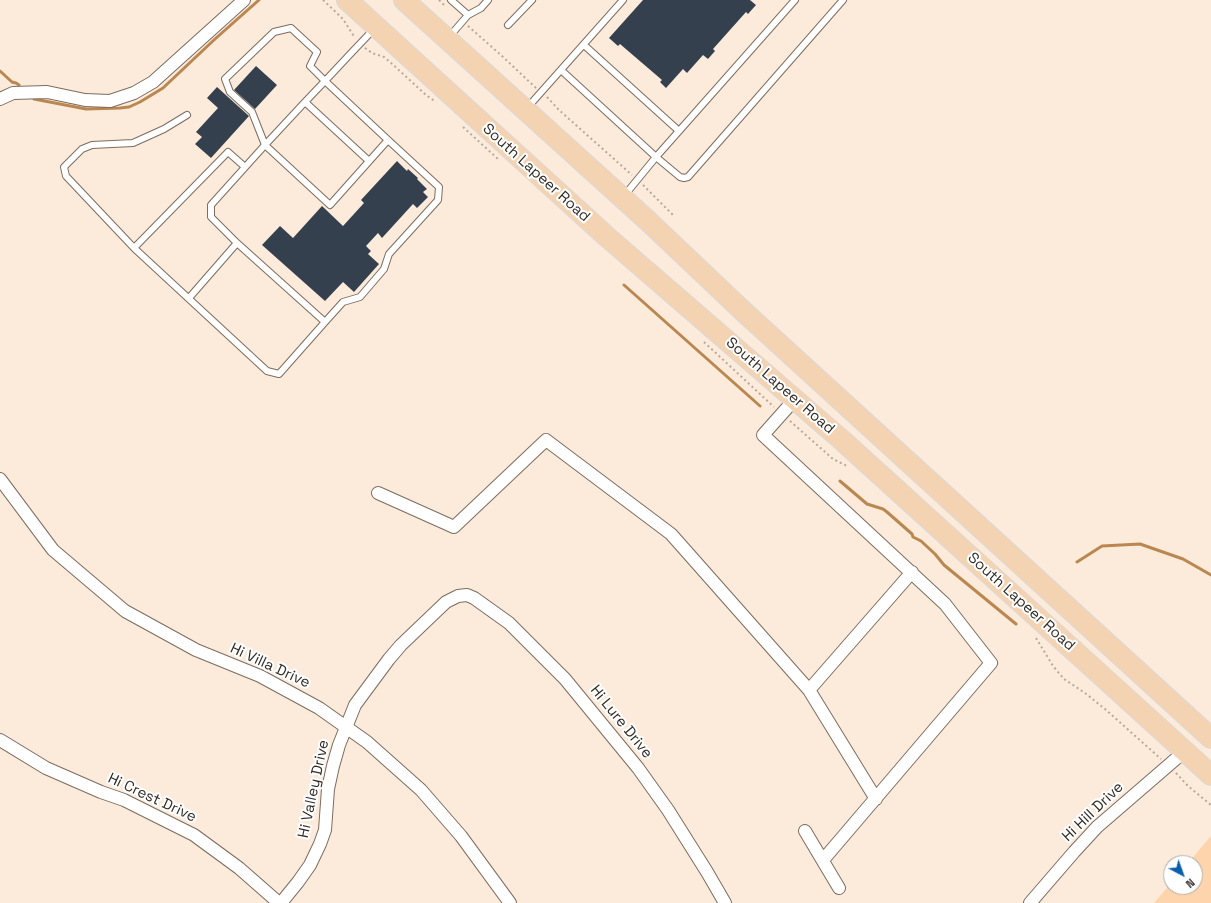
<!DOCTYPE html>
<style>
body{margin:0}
#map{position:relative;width:1211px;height:903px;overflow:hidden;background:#fcebdb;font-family:"Space Grotesk",sans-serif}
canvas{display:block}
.north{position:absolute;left:1163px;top:855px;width:40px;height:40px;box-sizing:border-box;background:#fff;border:1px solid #adaaa8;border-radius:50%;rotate:139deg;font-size:11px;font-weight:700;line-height:16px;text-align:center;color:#312b25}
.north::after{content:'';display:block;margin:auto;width:14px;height:18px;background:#095fac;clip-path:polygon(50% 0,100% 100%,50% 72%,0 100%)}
</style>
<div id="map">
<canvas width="1211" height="903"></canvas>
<div class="north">N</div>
</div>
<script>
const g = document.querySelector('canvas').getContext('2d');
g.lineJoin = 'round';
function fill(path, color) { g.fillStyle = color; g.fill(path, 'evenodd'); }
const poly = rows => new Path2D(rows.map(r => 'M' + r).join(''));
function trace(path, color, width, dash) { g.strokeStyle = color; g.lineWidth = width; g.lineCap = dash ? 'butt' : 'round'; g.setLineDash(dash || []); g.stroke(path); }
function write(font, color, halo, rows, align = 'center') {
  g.font = font + ' "Space Grotesk",sans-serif'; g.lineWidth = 4; g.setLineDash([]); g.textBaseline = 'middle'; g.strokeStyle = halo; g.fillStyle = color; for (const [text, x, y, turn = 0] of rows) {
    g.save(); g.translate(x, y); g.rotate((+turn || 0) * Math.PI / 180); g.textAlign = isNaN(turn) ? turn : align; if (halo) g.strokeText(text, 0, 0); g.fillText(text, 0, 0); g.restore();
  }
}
fill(poly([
 [1211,836,1211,903,1154,903,1171,883,1171,887,1195,887,1195,863,1188,863]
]), '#fdd4ab');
trace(poly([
 [0,71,12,82,16,83,19,85],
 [34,99,86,109,120,108,129,107,140,102,163,88,215,39,259,0],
 [624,285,760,406],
 [840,481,867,504,883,509,887,512,912,534,913,537,921,541,935,554,944,565,1016,624],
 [1077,562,1102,546,1140,544,1183,559,1211,575]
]), '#bb8751', 3);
fill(poly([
 [643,0,750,0,756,5,748,14,746,12,713,49,715,51,708,59,703,55,687,73,683,69,666,88,660,82,662,80,620,44,618,46,609,38],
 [256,66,277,85,255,109,234,90],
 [217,87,249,116,211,158,195,144,202,137,196,132,218,108,207,98],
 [397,161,407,171,408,169,418,178,417,179,427,189,423,192,428,197,417,208,413,204,382,238,378,233,366,246,371,251,368,254,379,264,354,292,343,282,325,301,262,245,280,226,293,238,322,206,343,226,364,203,361,200]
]), '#35404e');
const lane = poly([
 [451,0,468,15],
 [508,25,532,0],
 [374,29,354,50,325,81,305,102,265,145,211,205,211,217,237,243,325,322,343,302,360,297,384,269,389,254,438,200,439,187,388,140,325,81,310,66,317,52,291,28,274,32,225,79,230,92,252,112,265,145,330,205,388,140],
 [449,37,468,15,481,8,488,0],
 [584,45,679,131],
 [561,70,656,157,680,177,684,178,688,177,843,0],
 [305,102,369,161],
 [527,108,623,0],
 [187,115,164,129,133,143,92,145,82,149,64,167,66,176,134,248,267,371,279,374,325,322],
 [624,196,656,157,795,0],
 [134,248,228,152,245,167],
 [189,298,237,243]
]);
const street = poly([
 [0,99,13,93,47,92,85,100,110,101,134,93,153,82,244,0],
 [795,399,763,435,945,604,991,663,823,860],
 [0,479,53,550,125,611,196,650,260,676,319,708,367,742,421,790,461,836,510,903],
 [378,493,454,527,546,440,671,534,809,690,876,799],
 [809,690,912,572],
 [0,740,46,768,101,792,124,800,194,835,239,868,279,903],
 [805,831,839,888],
 [281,903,298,882,310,865,320,844,325,830,328,789,333,766,339,745,355,705,389,659,401,645,446,602,458,596,467,595,474,598,509,623,565,679,638,768,668,810,707,872,725,903],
 [1030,903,1074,852,1097,827,1185,751]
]);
const primary = poly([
 [347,0,606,236,844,442,1211,775],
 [404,0,648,221,744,312,1211,738]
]);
trace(lane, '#7c6d5f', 8);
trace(street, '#7c6d5f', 14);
trace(primary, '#dad9d8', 22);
trace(poly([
 [323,0,343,19,355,38],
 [439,0,444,5],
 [468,26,502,56,536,88],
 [365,48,372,53,384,57,390,62,426,95,436,102],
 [547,97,559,110,632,175],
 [463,127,498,159],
 [643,185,673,215],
 [704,342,774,407],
 [790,421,833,459,847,466],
 [1036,638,1053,666,1064,679,1085,693,1105,709,1161,759],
 [1176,773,1188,786,1211,805]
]), '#b6a89c', 2, [2, 3]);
trace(lane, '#fff', 6);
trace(street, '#fff', 12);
trace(primary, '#f4d3b2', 20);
write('15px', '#312b25', '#fff', [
 ["South Lapeer Road",536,173,42],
 ["South Lapeer Road",780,386,41],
 ["South Lapeer Road",1021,602,42],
 ["Hi Villa Drive",270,666,25],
 ["Hi Lure Drive",621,722,51],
 ["Hi Valley Drive",314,789,-78],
 ["Hi Crest Drive",152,798,25],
 ["Hi Hill Drive",1093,812,-44]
]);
</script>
